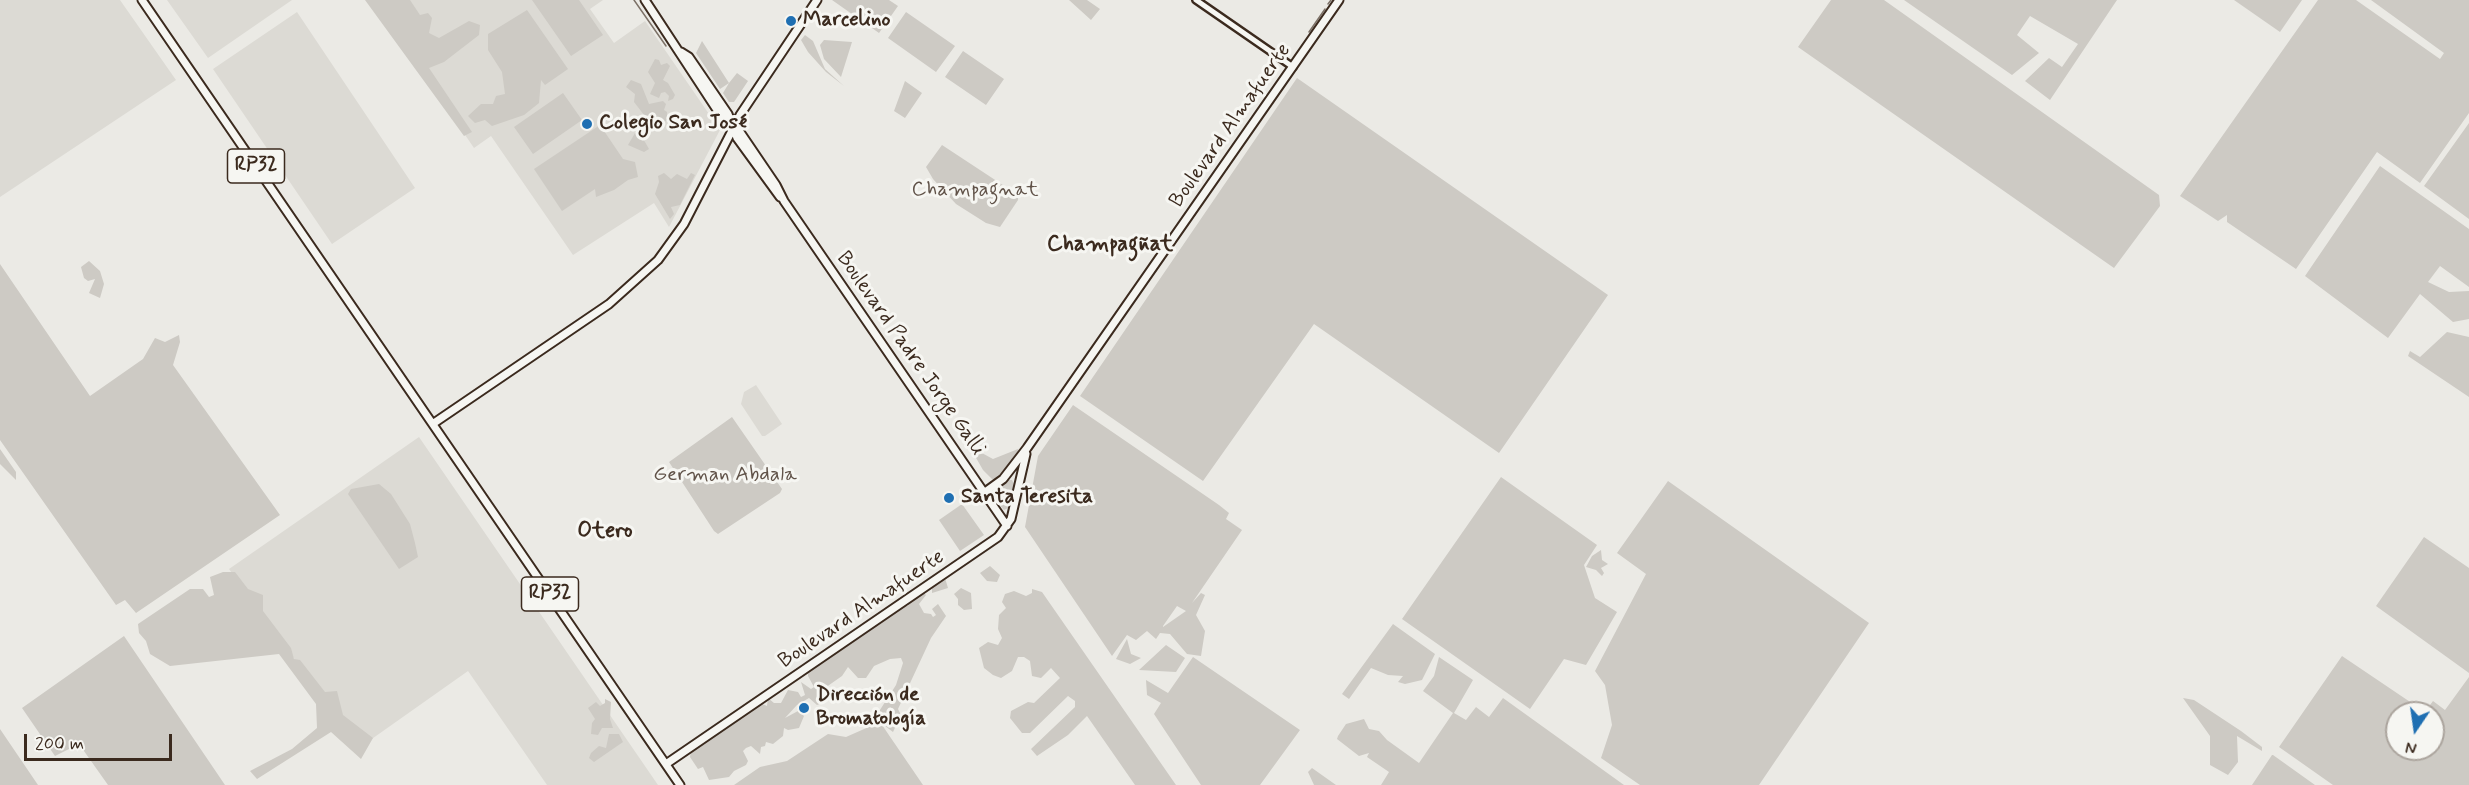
<!DOCTYPE html>
<meta charset="utf-8">
<style>
body{margin:0}
#map{position:relative;width:2469px;height:785px;overflow:hidden;background:#ebeae5;font-family:Mynerve,sans-serif}
canvas{display:block}
.north{position:absolute;left:2385px;top:701px;width:60px;height:60px;box-sizing:border-box;background:#f6f6f2;border:2px solid #aba49d;border-radius:50%;rotate:193deg;font-size:16px;font-weight:700;line-height:24px;text-align:center;color:#3b2a1e}
.north::after{content:'';display:block;margin:auto;width:21px;height:27px;background:#1f6fb2;clip-path:polygon(50% 0,100% 100%,50% 72%,0 100%)}
.scale{position:absolute;left:24px;top:734px;width:148px;height:27px;box-sizing:border-box;border:3px solid #3b2a1e;border-top:0;padding-left:8px;font-size:18px;line-height:21px;white-space:nowrap;color:#3b2a1e;-webkit-text-stroke:4px #f6f6f2;paint-order:stroke}
</style>
<div id="map">
<canvas width="2469" height="785"></canvas>
<div class="north">N</div>
<div class="scale">200 m</div>
</div>
<script>
const g = document.querySelector('canvas').getContext('2d');
g.lineJoin = 'round';
function fill(path, color) { g.fillStyle = color; g.fill(path, 'evenodd'); }
const poly = rows => new Path2D(rows.map(r => 'M' + r).join(''));
function trace(path, color, width, dash) { g.strokeStyle = color; g.lineWidth = width; g.lineCap = dash ? 'butt' : 'round'; g.setLineDash(dash || []); g.stroke(path); }
function write(font, color, halo, rows, align = 'center') {
  g.font = font + ' Mynerve,sans-serif'; g.lineWidth = 6; g.setLineDash([]); g.textBaseline = 'middle'; g.strokeStyle = halo; g.fillStyle = color; for (const [text, x, y, turn = 0] of rows) {
    g.save(); g.translate(x, y); g.rotate((+turn || 0) * Math.PI / 180); g.textAlign = isNaN(turn) ? turn : align; if (halo) g.strokeText(text, 0, 0); g.fillText(text, 0, 0); g.restore();
  }
}
fill(poly([
 [0,0,120,0,176,80,0,197],
 [167,0,292,0,208,58],
 [373,0,603,0,590,9,614,43,645,21,720,130,669,227,654,203,573,255,491,136,474,148],
 [297,12,415,188,332,244,213,69],
 [756,385,782,424,765,436,762,436,741,404,744,392],
 [419,437,658,785,547,785,468,671,359,748,229,569]
]), '#dcdad4');
fill(poly([
 [365,0,410,0,420,15,428,13,432,18,429,33,439,38,469,21,480,25,479,35,444,62,429,68,472,132,464,136],
 [532,0,579,0,603,35,571,56],
 [832,0,889,0,898,6,879,33],
 [1069,0,1087,0,1100,9,1091,20],
 [1831,0,1884,0,2159,195,2160,206,2114,268,1798,47],
 [1904,0,2117,0,2050,100,2025,81,2049,58,2062,67,2078,44,2030,16,2017,35,2039,53,2012,75],
 [2234,0,2302,0,2280,32],
 [2318,0,2356,0,2440,59,2444,53,2371,0,2469,0,2469,113,2420,183,2377,152,2296,269,2227,222,2227,215,2218,221,2180,196],
 [527,10,568,69,545,85,541,80,539,103,524,115,492,126,485,120,475,123,468,116,481,104,493,104,496,96,505,94,502,72,488,50,488,34],
 [906,12,955,46,936,72,888,38],
 [805,35,813,41,825,69,844,86,826,72,808,52,801,40],
 [824,40,852,42,841,77,824,59,820,45],
 [702,41,729,83,737,73,748,81,734,102,729,102,723,93,729,83,720,89,696,53],
 [963,51,1004,79,986,105,945,77],
 [655,59,659,60,661,65,667,63,670,66,663,80,668,83,675,95,673,99,668,101,669,96,665,92,661,93,659,98,650,94,655,83,648,72],
 [1297,78,1608,295,1499,453,1314,324,1203,481,1080,396],
 [631,80,641,84,649,104,663,101,666,104,664,110,667,112,667,120,647,134,642,128,648,120,634,102,635,94,626,87],
 [905,81,922,93,905,118,894,111],
 [563,93,582,120,533,154,514,127],
 [2469,123,2469,219,2424,186],
 [600,125,623,159,635,162,638,177,628,180,614,190,596,197,595,189,562,211,534,169],
 [635,133,641,135,649,149,644,152,628,145],
 [942,145,1018,195,1018,200,1000,227,986,223,956,204,933,179,926,167],
 [2380,166,2469,229,2469,287,2440,266,2428,282,2449,292,2469,291,2469,319,2453,322,2420,294,2388,338,2305,276],
 [664,173,671,179,677,174,687,179,691,173,695,175,680,205,671,207,674,214,670,219,655,194,659,182,658,176],
 [89,261,100,271,104,284,100,298,89,293,95,279,88,281,84,278,81,267],
 [0,264,90,396,143,359,155,338,165,342,179,335,180,342,173,365,280,515,136,613,125,600,116,605,0,440],
 [2447,332,2469,337,2469,397,2408,356,2410,351,2420,357],
 [1073,405,1219,505,1229,513,1226,519,1242,530,1192,603,1201,593,1205,595,1196,615,1205,631,1201,656,1187,654,1170,634,1160,633,1156,639,1147,631,1136,640,1127,635,1112,656,1025,527,1038,456],
 [1177,606,1186,611,1163,627,1163,626],
 [732,417,782,489,780,493,718,534,714,531,669,462],
 [0,449,16,472,16,480,0,464],
 [1018,449,1019,452,994,481,983,470,975,456,974,452,980,452,993,459],
 [1501,477,1597,545,1584,565,1595,598,1617,612,1586,665,1564,659,1530,709,1402,619],
 [1008,480,1012,480,1014,484,1010,507,1004,510,993,497],
 [1668,481,1869,623,1759,785,1640,785,1601,758,1612,725,1605,685,1595,671,1646,574,1617,553],
 [379,484,391,494,410,524,415,543,418,557,399,569,348,494,351,489],
 [962,504,984,535,960,551,939,520],
 [2424,537,2469,568,2469,673,2376,606],
 [1601,550,1602,560,1608,564,1601,568,1604,573,1602,576,1596,570,1586,567,1592,556],
 [990,566,1000,575,997,582,987,581,980,573],
 [223,572,235,572,248,589,263,595,263,611,291,648,294,659,300,660,325,692,337,691,343,715,373,738,361,759,331,732,257,779,250,771,292,749,317,728,316,704,279,654,170,666,150,654,146,641,139,633,138,624,190,589,203,589,209,597,214,595,210,577],
 [945,578,948,588,932,593,932,585],
 [961,588,971,593,972,609,964,610,958,605,958,599,954,594],
 [1032,589,1042,592,1176,785,1135,785,1087,716,1068,735,1037,756,1031,749,1075,707,1075,701,1068,696,1030,733,1022,733,1010,718,1011,711,1028,702,1034,703,1060,678,1051,668,1041,678,1032,676,1030,661,1024,657,1018,657,1012,671,1001,678,993,675,984,668,979,648,988,642,998,645,1002,638,998,629,999,615,1006,608,1002,602,1005,594,1014,591,1026,596,1032,593],
 [922,591,926,595,919,604,924,613,931,614,933,617,936,615,932,609,938,604,946,616,931,638,898,709,901,715,893,732,885,726,878,713,896,685,903,663,901,658,890,659,874,666,866,678,858,678,848,667,842,676,822,690,825,696,822,703,817,705,809,698,797,705,785,718,798,711,804,716,799,728,788,730,784,728,783,736,773,744,766,742,765,746,761,747,760,754,751,746,746,748,743,751,748,761,746,765,734,771,729,777,709,780,703,767,698,769,690,757,691,750,760,703,767,706,768,698,774,703,781,703,788,690,798,692,801,697,805,695,801,682,811,689,814,687,808,676,808,669,849,645,903,606,908,606,910,600],
 [1393,624,1435,654,1422,680,1405,684,1398,682,1403,676,1388,675,1371,668,1349,699,1342,694],
 [124,636,225,785,108,785,79,744,55,756,22,708],
 [1127,639,1131,654,1141,658,1130,664,1116,659],
 [1166,645,1185,658,1176,672,1139,670],
 [2342,656,2425,712,2433,701,2445,710,2469,677,2469,785,2333,785,2279,747],
 [2397,713,2433,713,2433,749,2397,749],
 [1193,657,1300,730,1260,785,1201,785,1154,714,1161,703,1147,695,1146,680,1168,693],
 [1439,657,1473,680,1454,713,1466,720,1476,707,1489,717,1503,698,1624,785,1381,785,1389,772,1367,757,1369,753,1359,756,1337,739,1338,736,1346,724,1364,719,1369,729,1379,731,1387,740,1419,763,1453,713,1423,691,1434,676],
 [2183,698,2194,700,2241,731,2262,747,2262,751,2237,736,2238,762,2228,775,2210,765,2210,736],
 [605,699,611,702,610,719,613,728,602,728,598,735,591,734,592,723,595,719,588,708,596,702,600,706,605,703],
 [880,722,923,785,734,785,760,767,787,761,828,734,846,737],
 [0,729,38,785,0,785],
 [609,734,619,734,623,742,594,762,589,758,591,753,599,746,606,748],
 [2272,755,2273,755,2315,785,2252,785],
 [1312,768,1336,785,1314,785,1308,772]
]), '#cdcac4');
trace(poly([
 [634,0,666,46],
 [1328,4,1331,0],
 [1309,32,1325,9]
]), '#7c7167', 1.5);
const minor = poly([
 [1196,0,1293,67]
]);
const major = poly([
 [142,0,680,785],
 [645,0,723,119,740,132,776,185,784,201,1007,526],
 [681,52,689,57,728,114,737,138,780,197],
 [434,423,609,304,658,260,684,224,740,115,817,0],
 [985,492,1003,479,1027,448,1339,0],
 [666,764,998,537,1011,519,1026,454]
]);
trace(minor, '#3b2a1e', 10);
trace(major, '#3b2a1e', 11);
trace(minor, '#f6f6f2', 5);
trace(major, '#f6f6f2', 7);
for (const [x, y, r, color] of [
 [791,21,6,"#1f6fb2"],
 [587,124,6,"#1f6fb2"],
 [949,498,6,"#1f6fb2"],
 [804,708,6,"#1f6fb2"]
]) { const dot = new Path2D(); dot.arc(x, y, r, 0, 2 * Math.PI); g.fillStyle = color; g.fill(dot); trace(dot, '#f6f6f2', 2); }
for (const [x, y, w] of [
 [256,166,57],
 [550,594,57]
]) { const box = new Path2D(); box.roundRect(x - w / 2, y - 17, w, 34, 4.5); g.fillStyle = '#f6f6f2'; g.fill(box); trace(box, '#3b2a1e', 1.5); }
write('bold 20px', '#3b2a1e', null, [
 ["RP32",256,166],
 ["RP32",550,594]
]);
write('bold 21px', '#3b2a1e', '#f6f6f2', [
 ["Marcelino",803,21],
 ["Colegio San José",599,124],
 ["Santa Teresita",961,498],
 ["Dirección de",816,696],
 ["Bromatología",816,720]
], 'left');
write('21px', '#3b2a1e', '#f6f6f2', [
 ["Boulevard Almafuerte",1231,126,-55],
 ["Boulevard Padre Jorge Galli",910,354,55],
 ["Boulevard Almafuerte",862,610,-34]
]);
write('21px', '#605248', '#f6f6f2', [
 ["Champagnat",975,191],
 ["German Abdala",725,476]
]);
write('bold 22px', '#3b2a1e', '#f6f6f2', [
 ["Champagñat",1110,245],
 ["Otero",605,532]
]);
</script>
